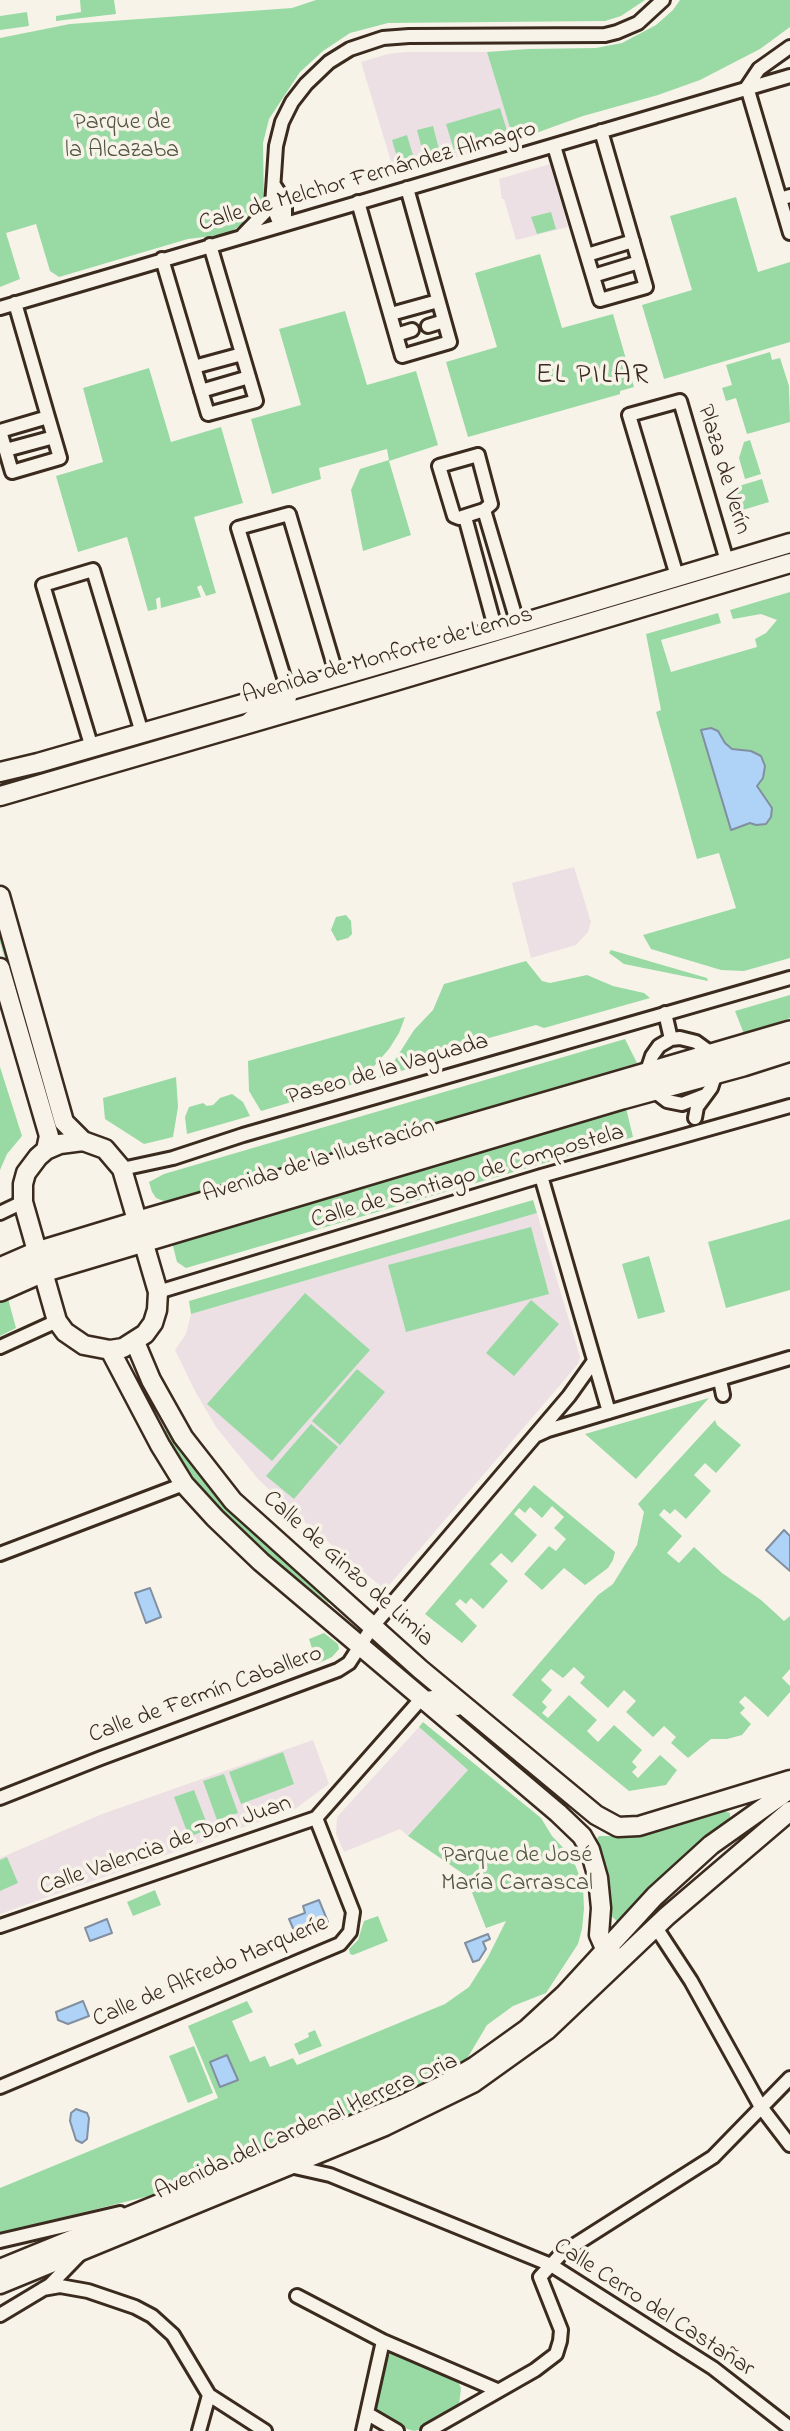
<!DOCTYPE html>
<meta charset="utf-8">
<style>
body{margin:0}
canvas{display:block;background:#f7f3e8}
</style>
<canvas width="790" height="2431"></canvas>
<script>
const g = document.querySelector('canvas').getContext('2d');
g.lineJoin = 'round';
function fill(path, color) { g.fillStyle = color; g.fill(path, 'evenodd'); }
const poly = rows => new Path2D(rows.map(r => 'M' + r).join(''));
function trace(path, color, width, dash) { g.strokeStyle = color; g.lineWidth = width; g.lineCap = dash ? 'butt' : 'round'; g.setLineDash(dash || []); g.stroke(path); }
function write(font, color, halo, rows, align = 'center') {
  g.font = font + ' "Indie Flower",sans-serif'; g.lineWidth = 7; g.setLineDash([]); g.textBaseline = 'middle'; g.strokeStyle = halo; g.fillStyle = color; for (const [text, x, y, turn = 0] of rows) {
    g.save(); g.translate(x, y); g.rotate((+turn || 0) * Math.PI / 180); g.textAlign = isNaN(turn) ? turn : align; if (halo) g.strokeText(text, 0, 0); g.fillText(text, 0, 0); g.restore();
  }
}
fill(poly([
 [406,52,487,52,514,141,395,175,361,62,388,54],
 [550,164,568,227,516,240,504,199,502,199,499,179],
 [574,867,591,922,588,932,576,945,531,958,512,883],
 [537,1213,580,1357,578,1364,385,1590,296,1515,258,1479,216,1427,195,1391,175,1350,186,1334,191,1314],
 [419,1727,468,1770,408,1836,400,1829,344,1852,336,1834,337,1817],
 [313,1740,329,1784,295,1809,0,1914,0,1858,102,1814]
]), '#ede0e4');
fill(poly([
 [80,0,114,0,116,14,56,21,56,16,81,12],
 [316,0,645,0,621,16,605,21,388,23,350,33,323,51,300,72,269,119,263,143,264,204,258,214,227,234,188,239,59,277,50,271,36,224,6,233,20,279,0,287,0,38,70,24,292,8],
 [680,0,790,0,790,27,760,49,700,80,658,95,583,116,514,141,487,52,528,49,596,48,622,43,656,25,673,10],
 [27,12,29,26,0,30,0,16],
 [500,108,508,134,454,150,446,124],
 [433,126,440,153,424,157,417,130],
 [407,135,414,159,399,164,392,140],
 [736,197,758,272,790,262,790,342,664,379,642,305,692,290,670,216],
 [551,212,556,229,537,234,531,217],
 [540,254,562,328,613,314,634,387,620,391,620,394,617,395,468,437,446,362,497,347,475,273],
 [345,311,367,385,416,371,438,445,389,461,411,535,363,551,351,490,360,469,389,460,387,449,319,468,321,479,272,494,251,419,301,405,279,329],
 [770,352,772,360,780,358,789,386,790,422,747,434,736,398,726,401,722,388,732,385,726,365],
 [149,368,171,442,221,427,243,503,194,517,216,593,206,596,201,585,197,587,201,597,161,608,160,597,156,599,157,609,148,611,127,537,78,552,56,476,103,462,83,388],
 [750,440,761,474,745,479,739,458,744,442],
 [762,479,769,502,736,512,729,489],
 [790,592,790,958,744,971,721,970,651,949,643,935,736,908,719,853,697,859,656,712,661,710,646,634,718,613,721,623,661,640,671,672,757,647,755,639,766,633,777,620,761,614,733,619,730,610],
 [346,915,351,921,352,934,348,938,337,941,331,930,336,917],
 [0,925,49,1094,44,1096,0,942],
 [611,950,707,978,708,981,624,964,609,953],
 [526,961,542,981,550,983,587,975,613,986,644,993,650,998,544,1028,536,1025,471,1043,470,1050,378,1078,393,1063,414,1030,433,1010,444,984],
 [790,995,790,1018,744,1034,735,1011],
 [405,1017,399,1033,389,1049,360,1082,261,1111,249,1091,248,1061],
 [625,1039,637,1063,166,1202,156,1198,152,1192,149,1182,164,1174],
 [0,1067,22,1136,7,1154,0,1170],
 [176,1077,178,1107,173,1137,144,1144,105,1119,103,1098],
 [232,1094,243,1102,250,1116,187,1134,185,1117,189,1107,203,1103,207,1106,213,1105,220,1098],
 [626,1108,633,1137,186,1268,177,1262,173,1246,176,1240],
 [533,1200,537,1213,191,1314,189,1301],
 [790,1219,790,1290,726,1308,708,1242],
 [531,1227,549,1294,406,1332,388,1265],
 [649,1256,665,1312,638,1319,622,1264],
 [305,1293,370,1350,272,1461,207,1404],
 [7,1295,16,1328,0,1336,0,1298],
 [531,1300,559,1324,514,1376,486,1353],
 [357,1369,385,1392,340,1445,312,1421],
 [709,1398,636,1479,585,1434],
 [715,1420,717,1425,741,1445,716,1473,705,1463,694,1475,711,1491,686,1519,675,1509,670,1514,664,1509,659,1515,682,1536,667,1553,679,1563,694,1547,722,1573,761,1600,784,1621,790,1616,790,1669,782,1678,790,1686,790,1692,768,1717,745,1696,739,1702,745,1708,740,1713,751,1724,742,1735,727,1739,711,1739,688,1758,671,1743,676,1737,664,1726,653,1737,626,1712,636,1701,624,1690,608,1708,580,1683,585,1677,574,1667,563,1678,551,1669,541,1680,552,1690,542,1702,547,1707,542,1713,548,1718,569,1695,597,1720,587,1731,598,1742,614,1725,642,1750,632,1762,637,1767,632,1772,638,1778,660,1755,677,1770,666,1785,629,1791,512,1695,598,1595,613,1584,637,1545,644,1512,638,1504],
 [311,1424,338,1447,294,1499,266,1476],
 [169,1430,214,1492,258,1536,332,1599,328,1603,248,1538,226,1516,198,1484,162,1431],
 [534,1485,615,1552,613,1560,608,1568,585,1585,564,1568,542,1590,524,1574,549,1546,556,1551,566,1539,554,1528,564,1517,552,1506,542,1518,530,1507,525,1513,519,1508,514,1514,537,1535,512,1563,501,1553,490,1564,508,1581,483,1609,471,1598,466,1604,460,1599,455,1604,477,1626,462,1643,425,1614],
 [324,1633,338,1644,339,1649,332,1657,317,1664,309,1639],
 [423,1722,541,1818,552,1836,572,1857,583,1885,584,1909,582,1929,578,1944,546,1993,513,2006,487,2025,468,2057,448,2071,409,2091,161,2193,0,2233,0,2188,218,2098,188,2026,247,2001,253,2012,232,2021,250,2062,265,2056,270,2067,293,2058,297,2065,445,2004,469,1987,488,1957,506,1921,486,1928,465,1875,408,1836,468,1770,419,1727],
 [283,1752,294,1784,241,1804,229,1772],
 [224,1774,238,1813,217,1820,203,1781],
 [194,1790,209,1829,189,1837,174,1797],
 [724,1811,730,1813,730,1819,665,1874,619,1923,609,1914,610,1893,608,1871,596,1840,599,1836,640,1836],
 [7,1857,18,1883,0,1891,0,1860],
 [155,1890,161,1905,133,1916,127,1902],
 [378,1916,388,1941,353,1955,350,1954,349,1949,358,1940,364,1921],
 [315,2030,322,2046,299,2055,294,2044,309,2037,308,2033],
 [194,2046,213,2093,188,2103,169,2056],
 [396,2352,451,2374,457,2380,461,2388,460,2397,459,2404,453,2411,423,2429,414,2431,407,2429,378,2413,375,2408,375,2399,384,2357]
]), '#99daa4');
const water = poly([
 [711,728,718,731,725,743,732,749,751,751,761,756,765,766,763,778,757,786,772,808,771,817,766,824,756,825,750,823,731,830,701,730,711,728],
 [784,1530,790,1536,790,1571,766,1550,784,1530],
 [150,1588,161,1617,146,1623,135,1593,150,1588],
 [319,1900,328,1922,296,1935,289,1919,305,1913,303,1906,319,1900],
 [107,1919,112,1933,90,1941,85,1928,107,1919],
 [488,1934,490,1939,483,1942,486,1949,479,1960,473,1962,465,1943,488,1934],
 [83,2001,89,2016,68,2024,58,2020,56,2012,83,2001],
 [227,2055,238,2080,220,2087,210,2062,227,2055],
 [76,2109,87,2113,89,2118,87,2139,82,2143,76,2140,70,2121,71,2113,76,2109]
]);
fill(water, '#afd2f7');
trace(water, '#818fa0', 2);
const street = poly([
 [747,87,780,199],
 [747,87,759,69,790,47],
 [554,146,600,300,646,287,601,131],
 [274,185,285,202,285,223],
 [790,196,780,199,790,233],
 [358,202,402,356,450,342,407,188],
 [280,225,272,205,276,146,282,122,292,102,306,84,329,62,350,49,383,38,409,36,605,35,617,32,638,23,663,0],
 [243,235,272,205],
 [587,255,633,241],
 [162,259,208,414,256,401,210,245],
 [593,276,639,262],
 [15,303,48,417],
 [0,308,790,76],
 [391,314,438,301],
 [428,326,444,321],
 [396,335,412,330],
 [194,367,242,354],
 [201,391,249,377],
 [48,417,60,458,12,472,0,431,48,417],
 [6,450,54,437],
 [478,455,491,504,484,510,459,518,454,516,439,466,478,455],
 [484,510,518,625],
 [465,517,496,631],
 [677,576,629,415,680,401,727,561],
 [244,723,260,709,289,702,290,697,238,528,289,514,337,676],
 [92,748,43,585,93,570,142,733],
 [665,1013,671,1039],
 [695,1118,697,1107,711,1088,714,1079,707,1050,696,1042,680,1038,671,1039,659,1046,652,1056,648,1068,658,1094,667,1101,682,1104,705,1095],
 [122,1169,173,1158,243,1135,790,978],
 [541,1176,609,1412],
 [0,1213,23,1202],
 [158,1292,541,1176,790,1106],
 [0,1347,57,1321],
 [720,1380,723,1395],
 [537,1435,548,1430,790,1358],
 [0,1554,184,1484],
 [0,1798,101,1758,338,1670,349,1663,373,1626,569,1396,594,1361],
 [0,1926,316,1818,421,1699,433,1697,442,1699,457,1709],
 [655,1926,691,1981,761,2107,790,2145],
 [0,2087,340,1944,350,1932,353,1912,316,1818],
 [290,2166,330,2175,551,2265,713,2368,790,2428],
 [0,2241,120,2213],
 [43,2289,60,2286,88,2291,135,2307,152,2316,173,2335,209,2395,265,2431],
 [297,2296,383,2341,497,2390],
 [0,2315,50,2285,80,2254],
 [368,2414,397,2431],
 [199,2431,209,2395],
 [363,2431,383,2341],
 [428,2431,535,2370,556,2354,560,2341,561,2330,540,2277,562,2253,713,2157,790,2078]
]);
const secondary = poly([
 [0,772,38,763,496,631,790,543],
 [0,796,395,681,790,563],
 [0,896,64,1122,83,1141],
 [0,968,49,1136,46,1150],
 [83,1141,105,1149,122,1169,158,1292,157,1310,153,1323,145,1334,123,1348,110,1350,84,1345,65,1332,57,1321,23,1202,23,1184,26,1173,38,1157,46,1150,60,1144,83,1141],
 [135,1342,151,1380,183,1437,233,1501,420,1669,596,1815,618,1827,639,1826,790,1780],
 [110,1350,160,1445,184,1484,215,1518,261,1562,558,1813,582,1836,590,1850,598,1878,601,1908,599,1935,606,1951,615,1956],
 [0,2269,404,2104,443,2085,474,2067,527,2029,565,1994,655,1896,711,1845,790,1789],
 [0,2284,385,2126,473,2083,547,2030,667,1916,790,1811]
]);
const highway = poly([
 [0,1269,37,1253,139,1222,790,1032],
 [0,1290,43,1271,622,1098,743,1065,790,1050]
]);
trace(street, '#3b2a1e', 18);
trace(secondary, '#3b2a1e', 23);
trace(highway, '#3b2a1e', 26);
trace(street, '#f7f3e8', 12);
trace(secondary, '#f7f3e8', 18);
trace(highway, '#f7f3e8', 21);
write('24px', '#525640', '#f7f3e8', [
 ["Parque de",122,124],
 ["la Alcazaba",122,152],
 ["Parque de José",517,1857],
 ["María Carrascal",517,1885]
]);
write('24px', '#3b2a1e', '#f7f3e8', [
 ["Calle de Melchor Fernández Almagro",368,178,-16],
 ["Plaza de Verín",722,470,73],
 ["Avenida de Monforte de Lemos",388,657,-16],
 ["Paseo de la Vaguada",388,1071,-16],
 ["Avenida de la Ilustración",319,1162,-17],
 ["Calle de Santiago de Compostela",468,1178,-16],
 ["Calle de Ginzo de Limia",347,1570,42],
 ["Calle de Fermín Caballero",206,1696,-20],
 ["Calle Valencia de Don Juan",166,1847,-19],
 ["Calle de Alfredo Marqueríe",211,1973,-23],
 ["Avenida del Cardenal Herrera Oria",307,2128,-24],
 ["Calle Cerro del Castañar",653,2309,33]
]);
g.letterSpacing = '2px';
write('28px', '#3b2a1e', '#f7f3e8', [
 ["EL PILAR",593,377]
]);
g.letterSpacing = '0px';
</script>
